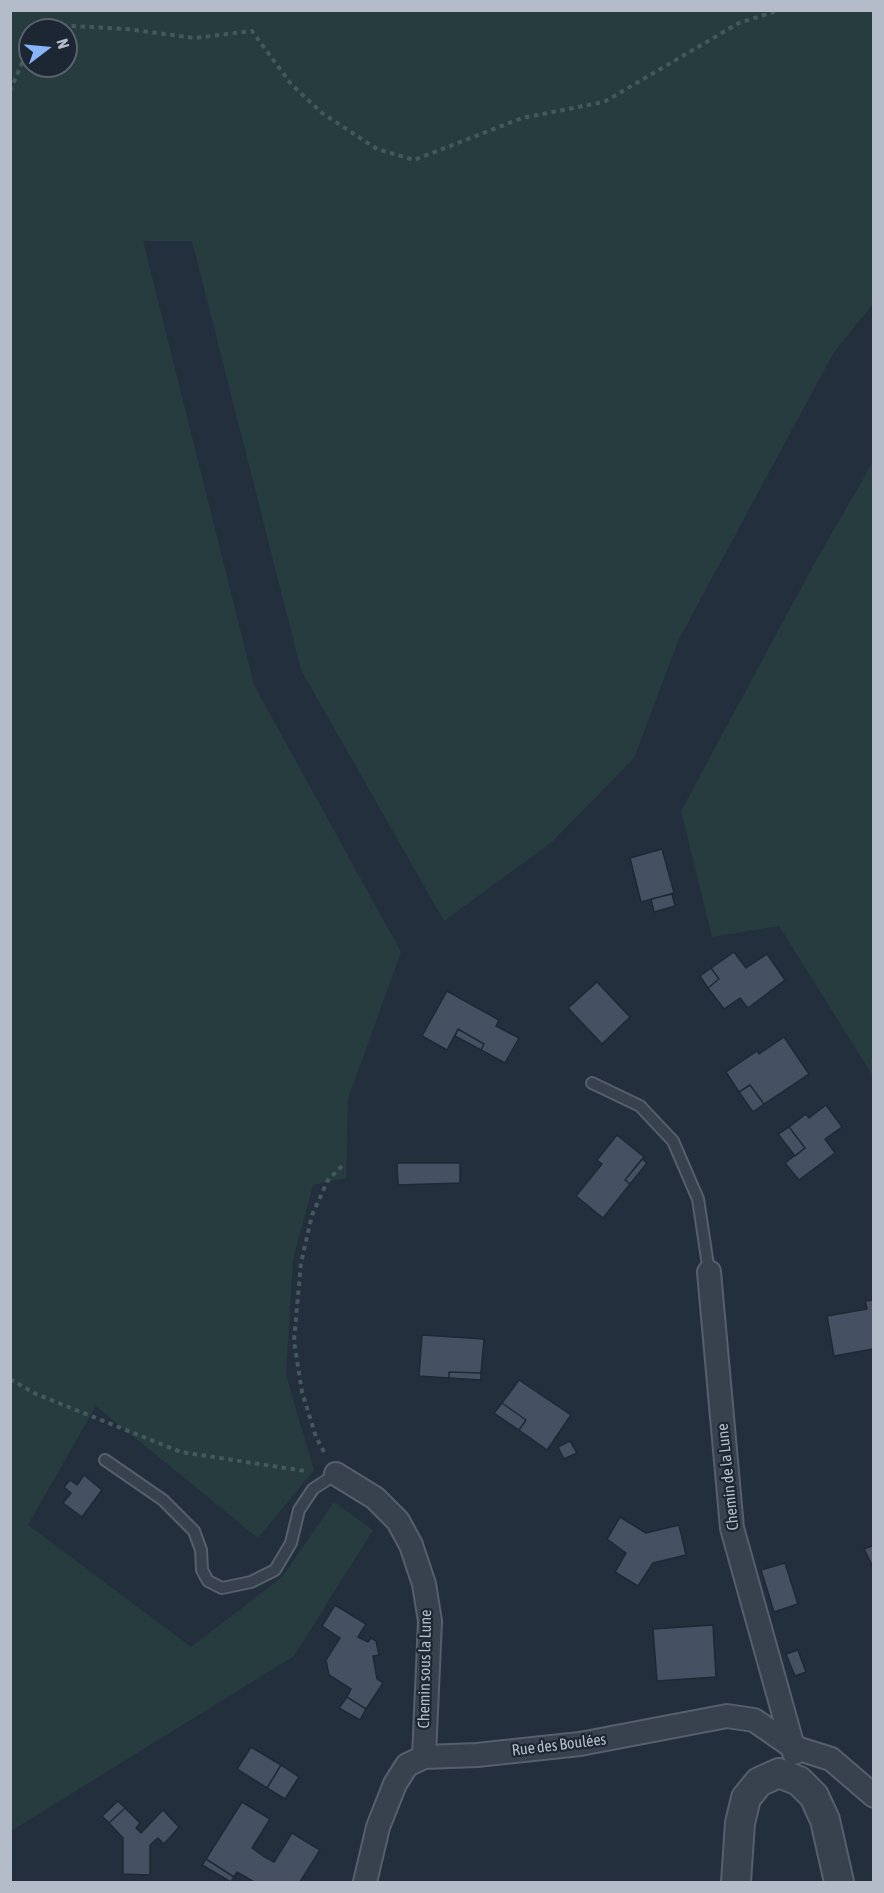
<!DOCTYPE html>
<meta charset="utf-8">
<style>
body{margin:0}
#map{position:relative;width:884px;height:1893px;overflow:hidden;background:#242f3e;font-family:"Asap Condensed",sans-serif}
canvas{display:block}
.frame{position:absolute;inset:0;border:12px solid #b4bcc9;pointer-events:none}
.north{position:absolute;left:18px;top:18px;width:60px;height:60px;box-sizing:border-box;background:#1d2633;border:2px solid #59626f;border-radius:50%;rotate:74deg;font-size:16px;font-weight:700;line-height:24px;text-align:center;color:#b4bcc9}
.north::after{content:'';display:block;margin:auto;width:21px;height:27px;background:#8ab4f8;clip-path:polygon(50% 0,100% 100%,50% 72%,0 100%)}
</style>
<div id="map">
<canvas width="884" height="1893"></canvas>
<div class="frame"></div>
<div class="north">N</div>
</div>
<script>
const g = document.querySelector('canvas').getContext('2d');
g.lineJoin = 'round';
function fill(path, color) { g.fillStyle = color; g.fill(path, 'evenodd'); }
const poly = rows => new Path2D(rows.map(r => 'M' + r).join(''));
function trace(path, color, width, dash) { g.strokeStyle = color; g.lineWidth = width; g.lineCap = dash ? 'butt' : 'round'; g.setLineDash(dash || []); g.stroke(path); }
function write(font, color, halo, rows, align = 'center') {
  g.font = font + ' "Asap Condensed",sans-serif'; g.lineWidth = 4.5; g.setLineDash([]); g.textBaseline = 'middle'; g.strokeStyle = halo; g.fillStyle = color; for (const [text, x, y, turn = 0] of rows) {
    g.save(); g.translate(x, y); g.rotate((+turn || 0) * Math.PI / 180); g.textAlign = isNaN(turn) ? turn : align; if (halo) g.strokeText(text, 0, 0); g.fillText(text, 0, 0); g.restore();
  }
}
fill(poly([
 [11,10,873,11,874,303,834,352,678,641,634,758,552,842,444,921,301,670,192,241,143,241,254,685,401,952,348,1099,346,1178,313,1185,293,1260,286,1375,314,1470,258,1538,96,1406,28,1525,191,1647,282,1577,334,1502,373,1530,294,1656,11,1831],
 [30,30,66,30,66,66,30,66],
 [873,462,873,1076,779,926,712,937,681,811,814,564]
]), '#263c3f');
const building = poly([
 [662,849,674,893,641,902,630,858,662,849],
 [672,894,675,906,654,912,651,899,672,894],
 [734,952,746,968,767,954,785,980,748,1008,740,998,724,1009,708,988,719,979,711,968,734,952],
 [711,968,719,979,708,988,700,976,711,968],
 [597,982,630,1017,602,1044,568,1008,597,982],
 [447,991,499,1020,496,1026,519,1038,505,1063,481,1050,484,1044,458,1029,447,1050,422,1036,447,991],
 [458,1029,484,1044,481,1050,455,1036,458,1029],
 [784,1037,809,1074,764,1104,750,1085,739,1092,726,1072,757,1051,759,1054,784,1037],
 [750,1085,764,1104,753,1112,739,1092,750,1085],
 [826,1105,842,1127,825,1139,835,1153,799,1180,785,1163,805,1148,789,1127,806,1114,809,1118,826,1105],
 [789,1127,805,1148,795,1156,778,1134,789,1127],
 [617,1135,644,1157,625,1180,630,1184,603,1218,576,1196,602,1164,597,1160,617,1135],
 [642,1159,647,1163,630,1184,625,1180,642,1159],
 [397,1163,460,1163,460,1183,398,1185,397,1163],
 [874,1300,874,1352,873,1349,834,1356,827,1316,867,1309,865,1301,874,1300],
 [422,1335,484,1339,481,1373,449,1372,449,1378,419,1376,422,1335],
 [449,1372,481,1373,481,1380,449,1378,449,1372],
 [519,1380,571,1415,547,1450,519,1430,526,1420,502,1403,519,1380],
 [502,1403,526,1420,519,1430,494,1413,502,1403],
 [570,1441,577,1453,564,1459,558,1447,570,1441],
 [84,1475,102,1490,82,1517,63,1503,71,1493,64,1487,70,1480,77,1485,84,1475],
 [620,1517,646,1533,679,1525,686,1555,653,1563,638,1586,615,1572,626,1553,607,1539,620,1517],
 [874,1545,874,1569,864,1549,874,1545],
 [785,1563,798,1604,774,1612,761,1570,785,1563],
 [335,1605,366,1624,358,1637,368,1642,371,1638,376,1641,379,1655,373,1656,377,1679,383,1683,366,1709,347,1697,351,1689,329,1675,326,1660,340,1638,322,1626,335,1605],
 [713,1625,716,1677,657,1681,653,1629,713,1625],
 [798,1650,806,1672,795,1676,786,1654,798,1650],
 [347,1697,366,1709,360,1720,339,1708,347,1697],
 [251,1747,281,1765,267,1788,237,1769,251,1747],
 [281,1765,299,1777,285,1799,267,1788,281,1765],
 [118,1801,125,1808,109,1823,102,1816,118,1801],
 [242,1802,270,1819,252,1848,263,1856,274,1862,292,1833,320,1850,300,1882,254,1882,237,1872,234,1877,206,1859,242,1802],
 [125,1808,140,1823,136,1828,141,1833,163,1810,179,1827,164,1844,158,1838,150,1845,150,1875,123,1874,123,1838,109,1823,125,1808],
 [206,1859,234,1877,231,1882,202,1865,206,1859]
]);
fill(building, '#455162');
trace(building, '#1f2835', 1.5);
const service = poly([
 [592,1083,640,1106,673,1141,698,1199,709,1272],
 [105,1460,163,1500,194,1531,201,1550,202,1570,208,1581,222,1588,251,1582,275,1570,291,1543,299,1510,313,1489,336,1474]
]);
const minor = poly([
 [709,1272,732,1528,793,1747,831,1759,874,1796],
 [336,1474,375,1498,398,1521,411,1545,424,1584,430,1621,424,1757],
 [365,1882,378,1827,395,1784,407,1765,424,1757,477,1755,580,1744,727,1716,754,1720,793,1747,794,1753]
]);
const tertiary = poly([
 [736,1882,740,1823,746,1798,759,1782,779,1773,799,1781,814,1796,825,1820,839,1882]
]);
trace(service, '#565f6c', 14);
trace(minor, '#565f6c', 26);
trace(tertiary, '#565f6c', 32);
trace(poly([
 [47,30,51,25,126,29,195,38,252,31,291,84,322,113,377,149,414,160,522,118,604,102,739,23,780,10],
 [10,91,22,63,30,52],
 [10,1379,36,1394,181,1452,305,1471],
 [324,1452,316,1437,302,1392,294,1341,301,1263,312,1215,328,1180,343,1165]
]), '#44595c', 4, [4.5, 4.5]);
trace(service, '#38414e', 10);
trace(minor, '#38414e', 22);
trace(tertiary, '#38414e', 28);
write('16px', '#b4bcc9', '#1d2633', [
 ["Chemin de la Lune",728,1477,-96],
 ["Chemin sous la Lune",425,1669,-89],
 ["Rue des Boulées",559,1745,-7]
]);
</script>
